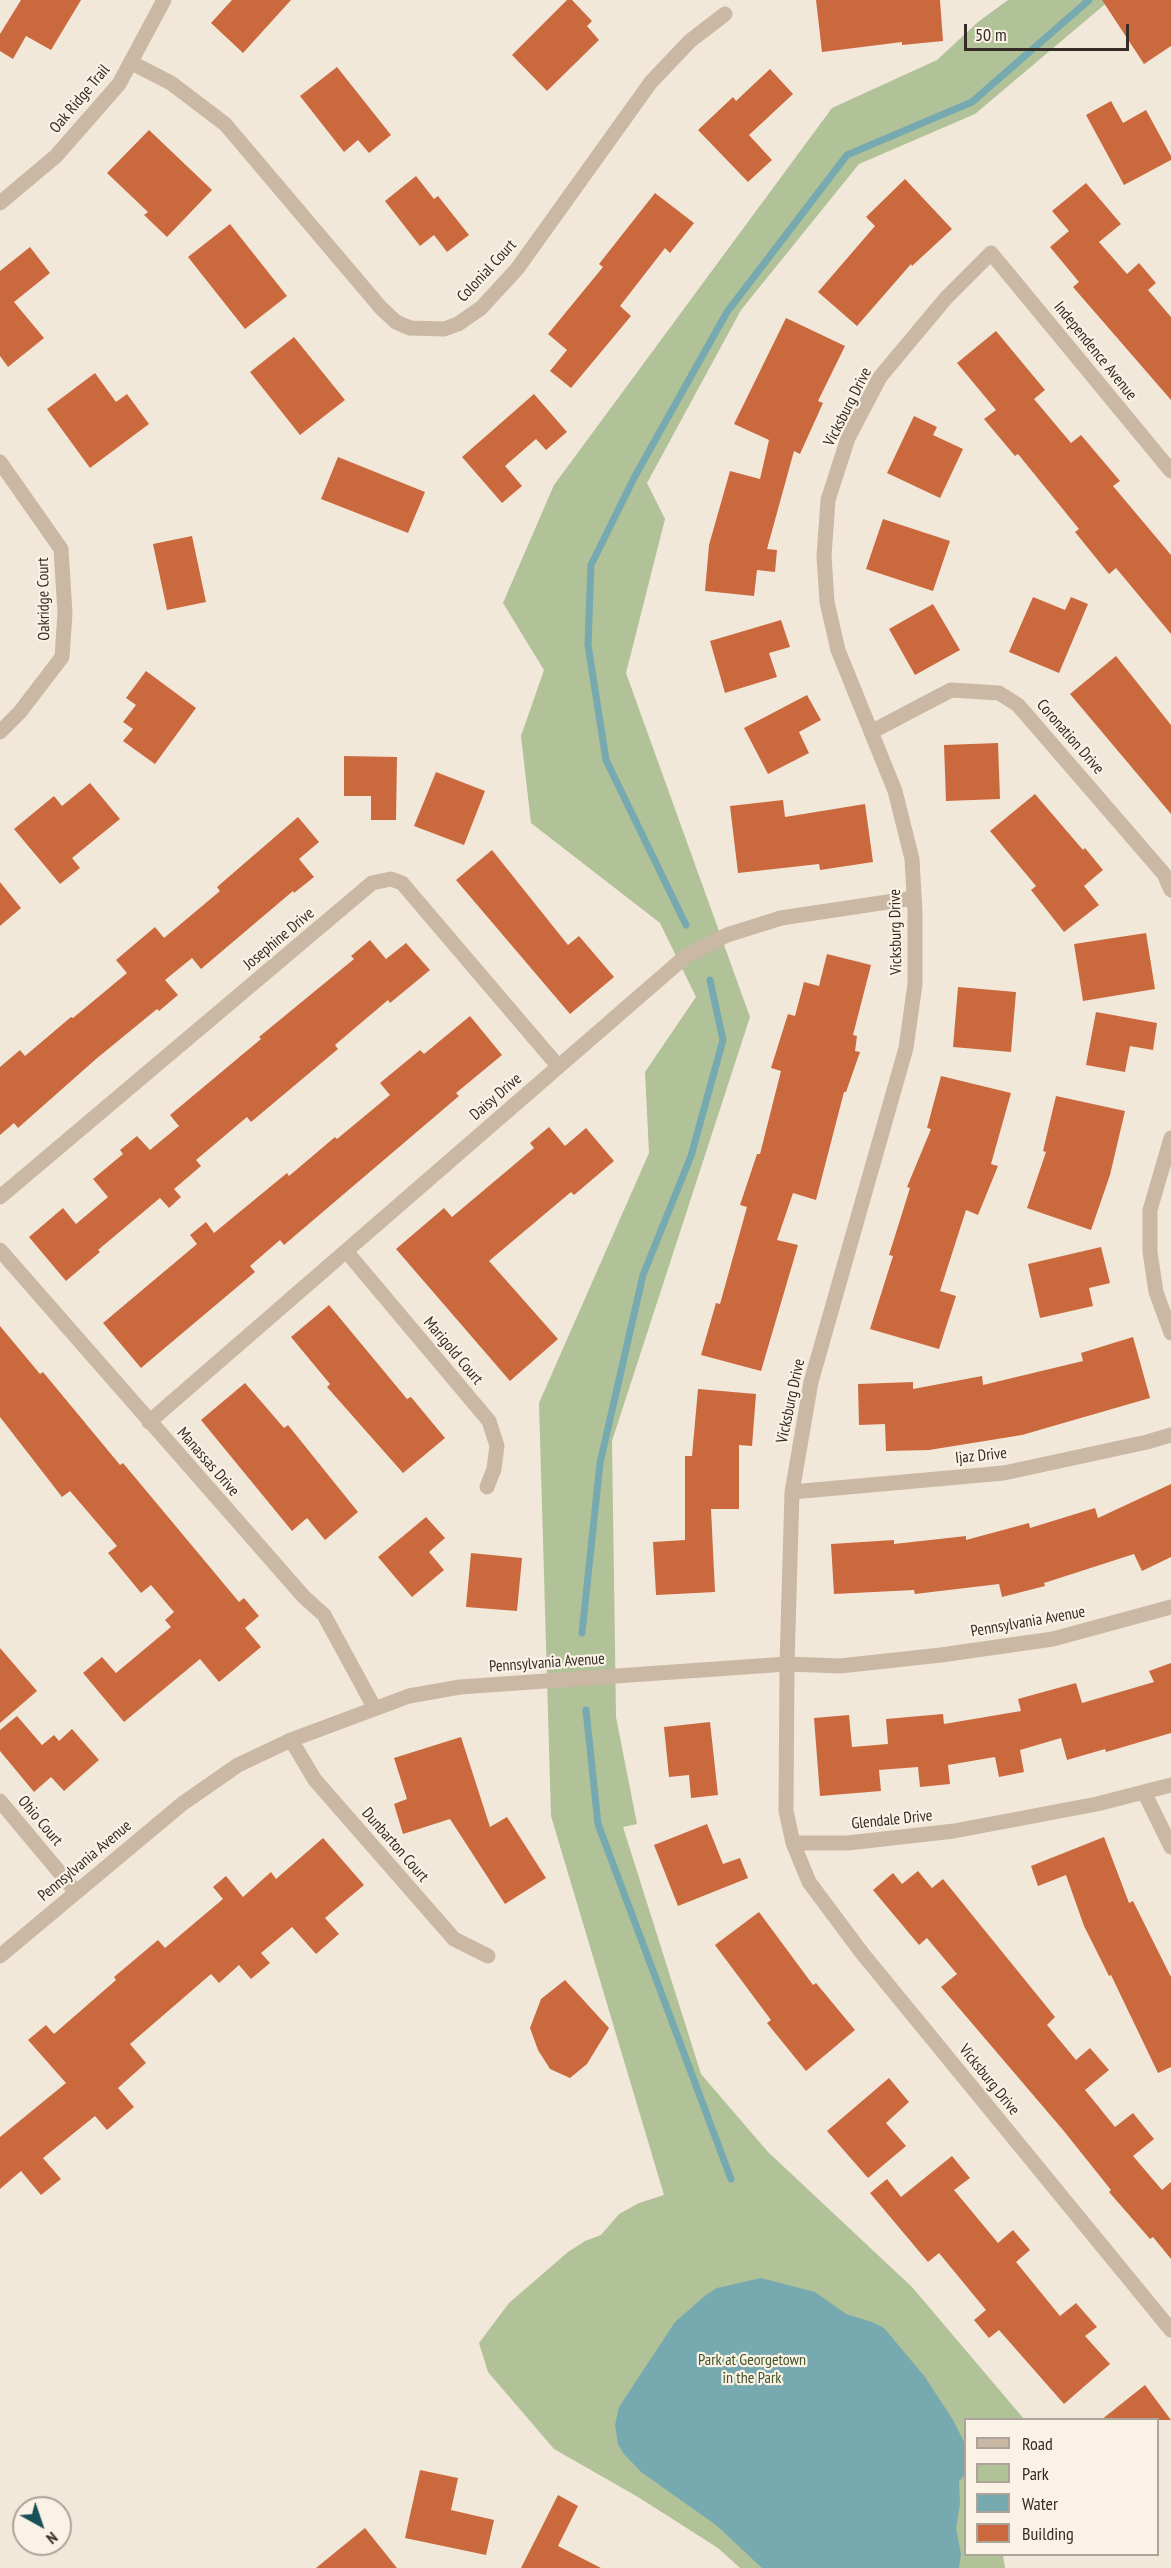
<!DOCTYPE html>
<style>
body{margin:0}
#map{position:relative;width:1171px;height:2568px;overflow:hidden;background:#f2e8d9;font-family:"PT Sans Narrow",sans-serif}
canvas{display:block}
.legend{position:absolute;left:964px;top:2418px;width:195px;height:138px;box-sizing:border-box;background:#faf2e5;border:2px solid #aca399;margin:0;padding:8px 10px;list-style:none;font-size:18px;color:#362c26}
.legend li{display:flex;align-items:center;gap:12px;height:30px}
.legend b{width:30px;border:2px solid #aca399}
.north{position:absolute;left:12px;top:2496px;width:60px;height:60px;box-sizing:border-box;background:#faf2e5;border:2px solid #aca399;border-radius:50%;rotate:140deg;font-size:16px;font-weight:700;line-height:24px;text-align:center;color:#362c26}
.north::after{content:'';display:block;margin:auto;width:21px;height:27px;background:#1a5058;clip-path:polygon(50% 0,100% 100%,50% 72%,0 100%)}
.scale{position:absolute;left:964px;top:24px;width:165px;height:27px;box-sizing:border-box;border:3px solid #362c26;border-top:0;padding-left:8px;font-size:18px;line-height:21px;white-space:nowrap;color:#362c26;-webkit-text-stroke:4px #faf2e5;paint-order:stroke}
</style>
<div id="map">
<canvas width="1171" height="2568"></canvas>
<ul class="legend">
<li><b style="height:8px;background:#cab8a4"></b>Road</li>
<li><b style="height:16px;background:#b1c198"></b>Park</li>
<li><b style="height:16px;background:#77aab0"></b>Water</li>
<li><b style="height:16px;background:#cb693e"></b>Building</li>
</ul>
<div class="north">N</div>
<div class="scale">50 m</div>
</div>
<script>
const g = document.querySelector('canvas').getContext('2d');
g.lineJoin = 'round';
function fill(path, color) { g.fillStyle = color; g.fill(path, 'evenodd'); }
const poly = rows => new Path2D(rows.map(r => 'M' + r).join(''));
function trace(path, color, width, dash) { g.strokeStyle = color; g.lineWidth = width; g.lineCap = dash ? 'butt' : 'round'; g.setLineDash(dash || []); g.stroke(path); }
function write(font, color, halo, rows, align = 'center') {
  g.font = font + ' "PT Sans Narrow",sans-serif'; g.lineWidth = 4.5; g.setLineDash([]); g.textBaseline = 'middle'; g.strokeStyle = halo; g.fillStyle = color; for (const [text, x, y, turn = 0] of rows) {
    g.save(); g.translate(x, y); g.rotate((+turn || 0) * Math.PI / 180); g.textAlign = isNaN(turn) ? turn : align; if (halo) g.strokeText(text, 0, 0); g.fillText(text, 0, 0); g.restore();
  }
}
fill(poly([
 [1008,0,1110,0,975,114,859,164,741,310,647,483,665,519,626,673,750,1017,612,1441,616,1717,637,1824,623,1827,701,2074,768,2152,912,2287,1024,2419,966,2420,966,2554,1003,2555,1005,2568,740,2568,718,2548,638,2497,554,2449,488,2372,479,2343,509,2303,568,2252,585,2241,601,2235,619,2214,639,2203,664,2195,551,1816,539,1403,649,1153,645,1072,696,997,660,923,531,823,521,736,544,670,503,603,554,485,832,108,937,60,978,22]
]), '#b1c198');
fill(poly([
 [761,2278,815,2292,846,2314,872,2322,884,2328,925,2377,953,2420,965,2444,965,2475,959,2481,960,2504,956,2528,961,2554,959,2568,762,2568,716,2525,641,2472,623,2453,618,2444,615,2425,619,2407,675,2322,707,2294,717,2288]
]), '#77aab0');
trace(poly([
 [686,925,606,760,588,645,591,565,635,476,727,312,847,155,972,102,1089,0],
 [582,1633,600,1463,643,1275,691,1156,723,1040,710,980],
 [586,1710,598,1824,731,2179]
]), '#77aab0', 7);
fill(poly([
 [21,0,81,0,51,50,26,36,13,59,0,51,0,34],
 [232,0,291,0,243,53,211,23],
 [567,0,572,0,592,21,587,26,599,40,547,91,512,55],
 [816,0,940,0,943,41,902,45,902,42,822,52],
 [1102,0,1171,0,1171,46,1144,64],
 [337,67,391,135,369,153,358,140,344,152,300,96],
 [770,69,793,94,749,135,772,160,748,182,698,130,733,97,736,101],
 [1111,101,1123,123,1146,110,1171,156,1171,160,1124,185,1086,115],
 [149,130,212,190,167,237,144,215,148,212,107,173],
 [416,176,434,199,438,196,469,235,447,252,434,235,420,246,385,201],
 [905,179,952,229,912,266,911,264,857,326,818,292,875,226,866,217],
 [1086,183,1121,224,1099,242,1127,274,1139,263,1156,283,1148,290,1171,317,1171,400,1073,287,1079,282,1050,247,1069,231,1052,211],
 [655,193,694,223,670,253,665,248,620,306,631,316,571,388,550,371,567,350,548,334,603,267,599,264],
 [230,224,287,296,245,329,188,257],
 [30,247,50,273,14,302,44,338,8,367,0,356,0,271],
 [786,318,845,346,818,401,823,403,800,454,794,451,767,549,777,550,775,572,757,570,754,596,705,591,709,545,730,471,760,479,769,440,734,424],
 [996,331,1045,390,1034,399,1071,443,1081,435,1120,481,1113,486,1171,555,1171,634,1116,568,1109,574,1075,532,1079,529,1018,454,1015,456,984,419,996,410,957,363],
 [294,337,345,400,300,435,250,372],
 [95,373,116,402,127,394,149,424,90,468,47,409],
 [534,394,567,432,546,450,536,439,505,466,522,486,502,503,462,457],
 [914,416,937,427,933,435,963,449,940,498,887,473],
 [338,457,425,492,408,533,321,499],
 [883,519,950,541,933,591,866,569],
 [192,536,206,602,167,610,153,544],
 [1033,597,1065,610,1071,597,1088,604,1059,673,1009,652],
 [933,604,960,650,915,675,889,629],
 [781,620,790,647,769,653,777,677,725,693,710,641],
 [1116,656,1171,725,1171,814,1070,694],
 [146,671,196,708,155,764,123,741,133,729,123,722,136,705,126,698],
 [807,695,821,720,799,732,809,753,768,774,744,728],
 [998,743,1000,799,946,801,944,745],
 [344,756,397,757,396,820,371,820,371,796,344,796],
 [436,772,485,791,464,845,414,826],
 [90,783,120,819,72,858,80,868,60,884,14,829,54,796,62,806],
 [1035,794,1083,850,1085,848,1103,870,1084,886,1099,905,1064,932,1031,890,1036,886,990,831],
 [783,800,785,817,865,804,873,862,820,870,819,864,738,873,730,806],
 [298,817,319,842,299,859,314,877,294,893,293,891,201,969,192,958,165,980,178,995,159,1011,157,1009,96,1059,18,1128,14,1123,0,1135,0,1067,20,1050,25,1056,71,1017,73,1018,127,973,116,960,155,927,164,938,220,891,217,887],
 [492,850,568,945,579,936,614,977,570,1014,456,880],
 [0,882,21,908,0,926],
 [1146,933,1155,989,1083,1001,1074,944],
 [370,940,386,959,406,943,430,970,390,1003,388,1000,335,1045,338,1049,251,1122,247,1117,196,1160,201,1166,174,1189,181,1197,169,1208,160,1198,98,1250,100,1252,66,1281,29,1237,63,1208,76,1224,108,1197,93,1179,123,1154,120,1150,137,1136,150,1150,179,1126,170,1115,261,1039,259,1037,354,959,351,956],
 [827,954,871,965,853,1035,857,1036,855,1051,860,1052,846,1092,844,1092,816,1200,793,1193,777,1240,798,1245,761,1371,701,1355,716,1303,720,1304,747,1207,740,1205,757,1154,760,1154,781,1071,771,1068,788,1014,795,1016,804,982,819,986],
 [958,987,1016,992,1011,1052,953,1047],
 [1096,1012,1157,1023,1153,1050,1130,1046,1125,1072,1086,1065],
 [470,1016,502,1055,456,1093,459,1096,284,1245,280,1240,250,1266,255,1272,141,1368,103,1323,197,1244,190,1235,206,1222,214,1233,287,1173,289,1176,335,1137,337,1139,390,1095,380,1083,420,1050,424,1054],
 [941,1076,1011,1093,991,1164,998,1166,978,1215,966,1210,940,1291,956,1296,939,1349,870,1329,893,1256,889,1255,910,1188,907,1187,931,1129,927,1128],
 [1056,1096,1125,1111,1110,1175,1091,1230,1027,1208,1046,1152,1043,1151],
 [549,1127,565,1146,586,1128,614,1161,574,1195,571,1192,489,1261,558,1339,510,1381,396,1249,444,1208,452,1217,534,1148,530,1143],
 [1101,1247,1110,1283,1089,1288,1093,1306,1040,1318,1028,1264],
 [329,1305,407,1399,411,1397,445,1438,403,1473,327,1387,330,1384,291,1337],
 [0,1326,40,1374,43,1372,120,1465,123,1463,239,1602,244,1598,259,1616,245,1628,261,1647,219,1682,200,1659,124,1722,83,1673,102,1657,116,1673,171,1627,165,1620,174,1612,151,1585,141,1593,108,1553,117,1546,70,1491,62,1497,0,1417],
 [1133,1337,1150,1398,1022,1435,929,1450,886,1451,885,1424,859,1425,858,1384,913,1382,913,1389,982,1376,983,1385,1083,1361,1081,1353],
 [245,1383,284,1428,288,1425,358,1512,325,1540,307,1518,292,1531,201,1420],
 [698,1389,756,1394,752,1446,739,1445,739,1509,711,1509,715,1592,656,1595,653,1542,685,1540,685,1456,692,1456],
 [1171,1484,1171,1557,1142,1571,1134,1554,1044,1583,1045,1586,1002,1597,999,1584,915,1594,914,1590,834,1594,831,1544,894,1540,894,1544,966,1536,966,1540,1029,1523,1030,1528,1095,1508,1098,1518],
 [426,1517,445,1538,429,1552,444,1570,412,1597,378,1557],
 [471,1553,522,1558,517,1611,466,1607],
 [0,1648,37,1691,0,1723],
 [1171,1663,1171,1733,1106,1752,1105,1749,1067,1760,1061,1738,1020,1750,1024,1772,999,1777,995,1757,948,1765,950,1784,920,1787,918,1767,879,1770,881,1791,820,1796,814,1718,849,1715,852,1747,888,1744,886,1719,943,1714,944,1724,1021,1711,1018,1699,1076,1683,1082,1703,1154,1682,1149,1671],
 [17,1716,42,1745,54,1735,59,1741,72,1729,99,1760,64,1791,51,1777,34,1792,0,1751,0,1730],
 [710,1722,718,1795,691,1798,689,1775,669,1777,664,1727],
 [461,1737,490,1827,507,1817,546,1878,505,1904,450,1819,403,1834,394,1804,407,1799,394,1758],
 [707,1824,723,1864,740,1858,748,1878,678,1906,654,1845],
 [1104,1837,1129,1903,1133,1901,1171,1977,1171,2067,1158,2073,1111,1975,1109,1976,1084,1926,1066,1875,1038,1886,1031,1866],
 [323,1838,364,1885,325,1918,339,1934,316,1954,292,1927,261,1953,270,1963,251,1979,239,1965,219,1983,211,1974,130,2044,146,2063,118,2088,134,2107,107,2130,95,2116,43,2158,61,2179,41,2195,21,2171,0,2189,0,2137,66,2083,28,2040,46,2025,54,2034,116,1980,114,1977,158,1940,165,1948,223,1899,213,1887,226,1876,243,1897,271,1872,276,1879],
 [918,1871,932,1888,943,1879,1055,2017,1047,2025,1076,2060,1090,2048,1109,2070,1085,2090,1115,2127,1133,2113,1154,2139,1133,2156,1162,2190,1171,2182,1171,2259,1153,2237,1150,2239,1109,2192,1111,2190,1063,2130,941,1987,957,1974,927,1938,919,1945,873,1890,893,1873,902,1884],
 [759,1912,813,1985,816,1983,855,2030,806,2071,767,2023,771,2020,715,1945],
 [565,1980,609,2028,587,2064,570,2078,550,2069,538,2050,530,2028,541,1999],
 [889,2078,909,2102,886,2123,906,2146,868,2178,827,2131],
 [952,2156,970,2178,954,2190,998,2243,1013,2230,1030,2250,1016,2262,1060,2316,1076,2303,1097,2327,1085,2336,1110,2364,1064,2404,999,2330,989,2338,974,2320,986,2310,939,2253,928,2262,870,2193,887,2179,901,2197],
 [1145,2385,1171,2420,1101,2420],
 [420,2470,458,2478,451,2510,494,2520,486,2555,405,2538],
 [558,2495,578,2506,558,2546,601,2568,521,2568],
 [365,2528,397,2568,316,2568]
]), '#cb693e');
trace(poly([
 [132,63,171,83,225,124,381,308,396,322,410,328,444,329,458,324,481,308,517,269,651,82,690,41,725,14],
 [0,203,56,156,119,84,164,0],
 [0,462,61,549,65,613,62,657,20,712,0,732],
 [1171,471,991,253,946,298,880,377,848,438,828,500,824,556,827,602,838,650,895,791,912,859,915,912,915,984,906,1048,811,1382,792,1492,787,1664,786,1811,793,1843,809,1882,862,1953,1171,2330],
 [871,732,951,690,999,693,1018,705,1164,874,1171,890],
 [1171,1138,1150,1210,1150,1252,1156,1292,1171,1333],
 [0,1197,372,883,391,879,402,883,558,1066],
 [0,1250,304,1597,324,1615,374,1707],
 [346,1251,489,1421,497,1446,494,1469,487,1487],
 [149,1422,686,956,727,935,781,918,914,898],
 [792,1492,1004,1473,1147,1442,1171,1435],
 [291,1740,315,1780,454,1939,488,1956],
 [1144,1792,1171,1847],
 [0,1801,76,1892],
 [793,1843,848,1843,954,1831,1097,1804,1171,1785]
]), '#cab8a4', 15);
trace(poly([
 [0,1956,182,1804,238,1765,291,1740,409,1696,460,1687,787,1664,840,1666,941,1655,1053,1639,1171,1607]
]), '#cab8a4', 15);
write('16px', '#362c26', '#faf2e5', [
 ["Oak Ridge Trail",80,99,-50],
 ["Colonial Court",487,271,-47],
 ["Independence Avenue",1095,351,51],
 ["Vicksburg Drive",848,407,-63],
 ["Oakridge Court",44,599,-91],
 ["Coronation Drive",1070,737,49],
 ["Vicksburg Drive",896,932,-91],
 ["Josephine Drive",279,939,-40],
 ["Daisy Drive",496,1097,-41],
 ["Marigold Court",453,1351,50],
 ["Vicksburg Drive",791,1401,-78],
 ["Ijaz Drive",981,1456,-6],
 ["Manassas Drive",208,1462,49],
 ["Pennsylvania Avenue",1028,1622,-10],
 ["Pennsylvania Avenue",547,1663,-4],
 ["Glendale Drive",892,1820,-6],
 ["Ohio Court",40,1821,50],
 ["Dunbarton Court",395,1845,49],
 ["Pennsylvania Avenue",85,1861,-40],
 ["Vicksburg Drive",989,2080,51]
]);
write('16px', '#425529', '#faf2e5', [
 ["Park at Georgetown",752,2360],
 ["in the Park",752,2378]
]);
</script>
